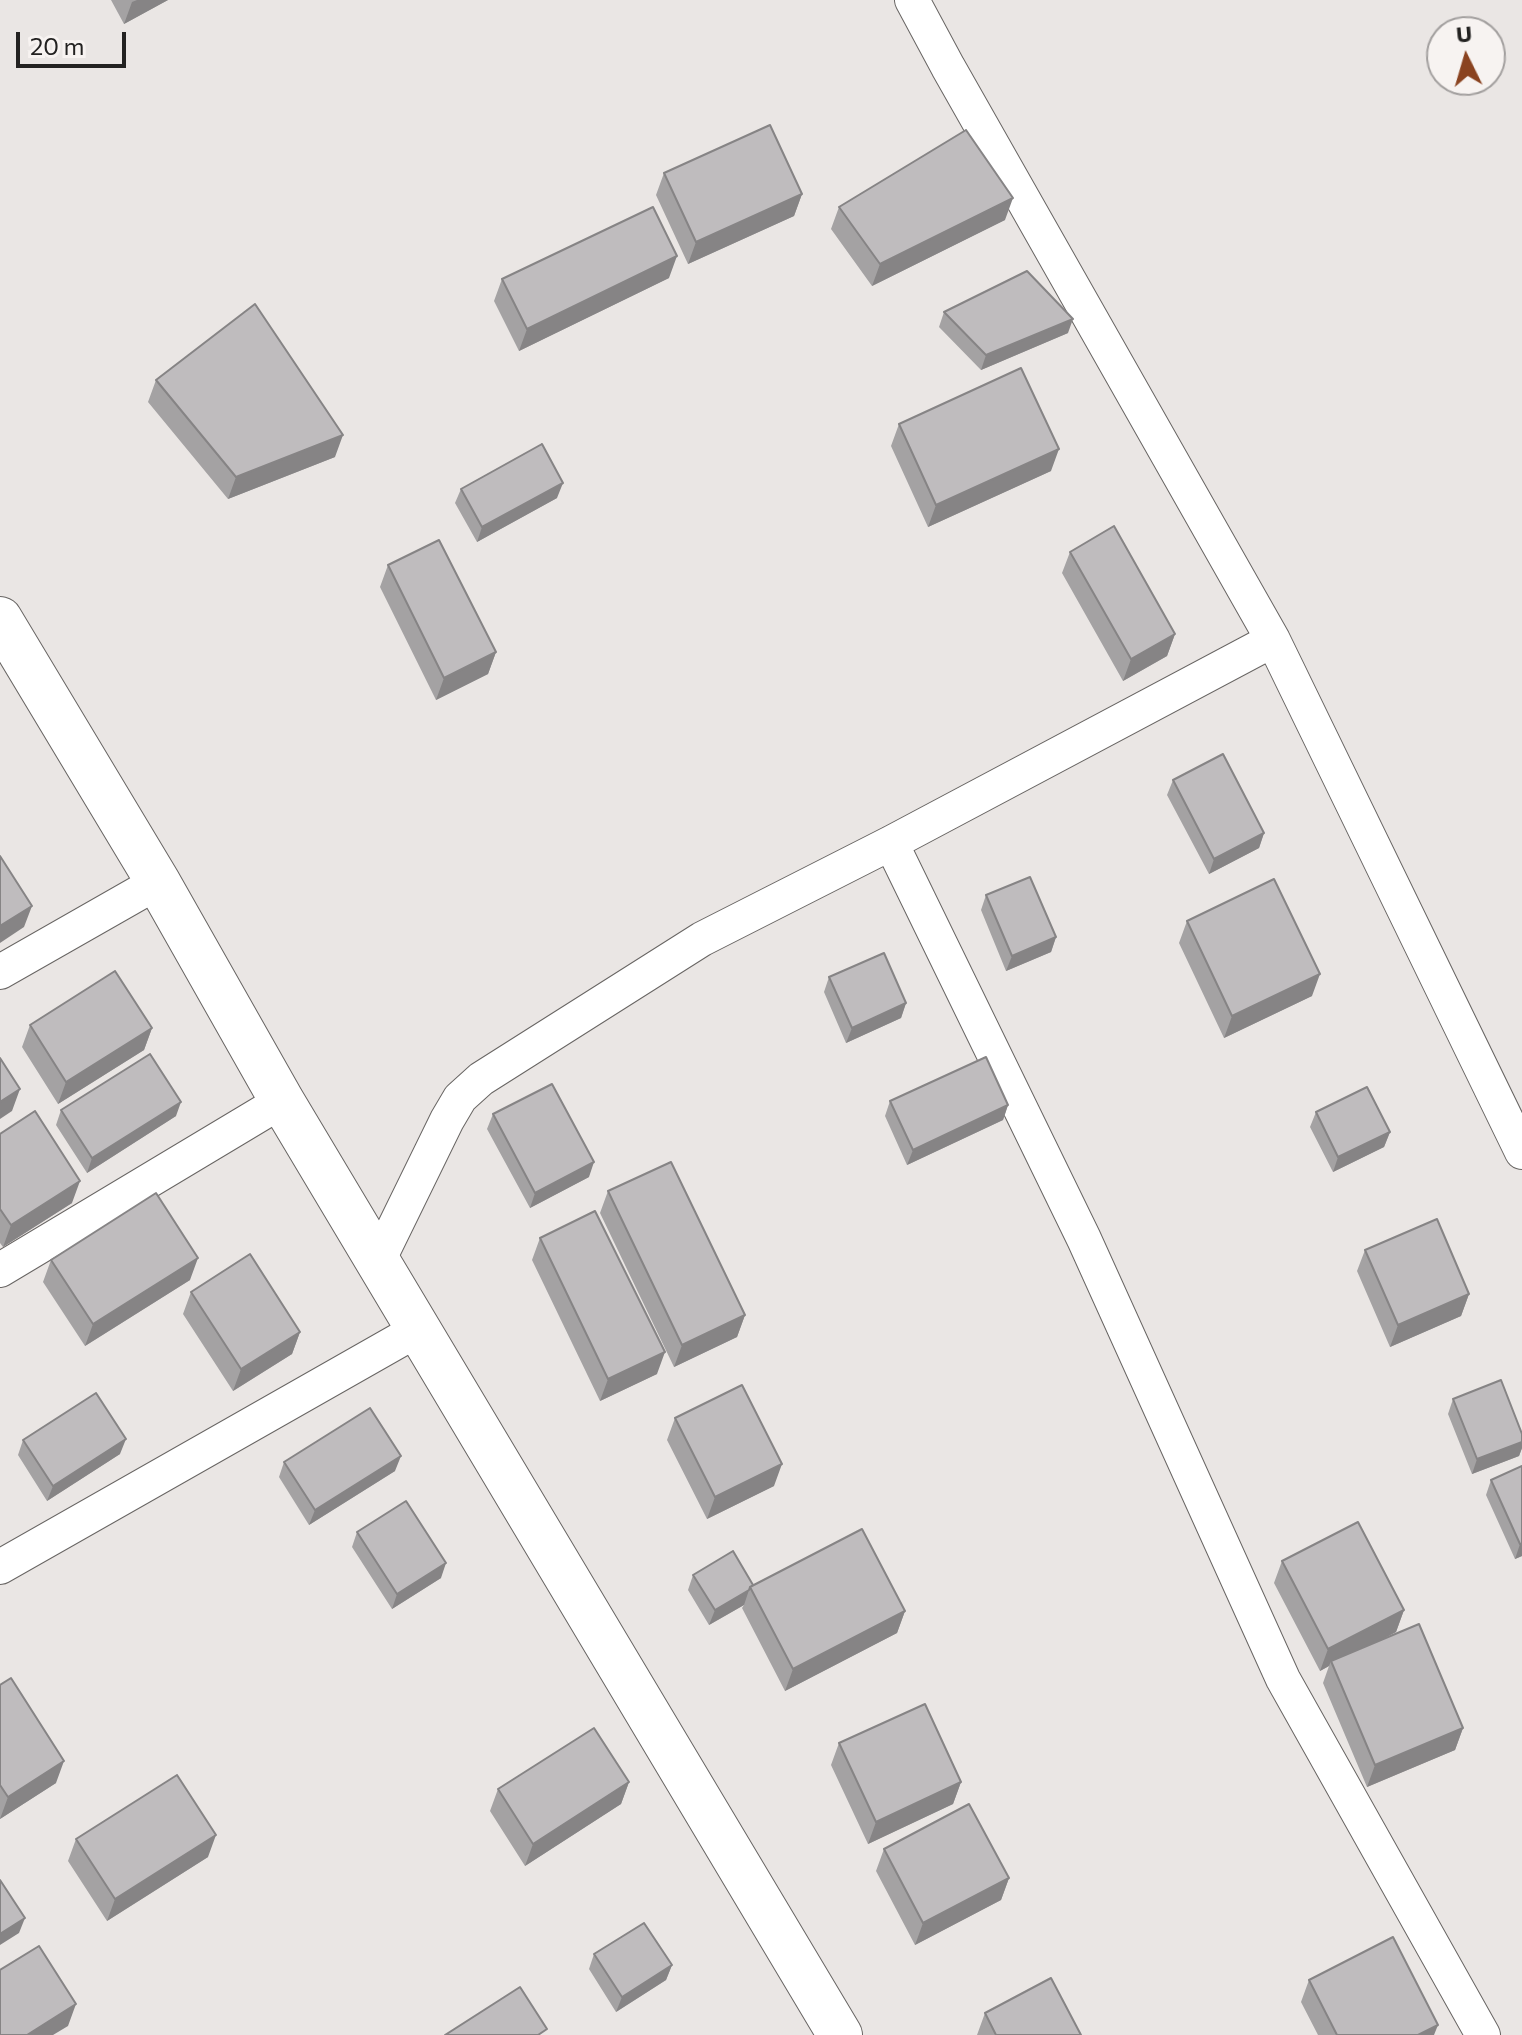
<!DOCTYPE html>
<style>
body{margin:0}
#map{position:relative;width:1522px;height:2035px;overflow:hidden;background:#eae6e4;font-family:Commissioner,sans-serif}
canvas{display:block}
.north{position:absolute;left:1426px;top:16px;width:80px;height:80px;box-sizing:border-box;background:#f7f3f1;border:2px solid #a29f9e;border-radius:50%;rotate:355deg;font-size:22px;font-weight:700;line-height:32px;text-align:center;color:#232221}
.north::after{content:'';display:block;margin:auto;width:28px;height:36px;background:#8a4320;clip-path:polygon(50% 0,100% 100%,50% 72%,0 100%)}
.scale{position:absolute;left:16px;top:32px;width:110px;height:36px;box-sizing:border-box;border:4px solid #232221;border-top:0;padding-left:10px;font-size:24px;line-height:28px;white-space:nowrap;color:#232221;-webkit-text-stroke:6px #f7f3f1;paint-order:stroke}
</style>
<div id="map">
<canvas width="1522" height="2035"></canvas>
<div class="north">U</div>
<div class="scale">20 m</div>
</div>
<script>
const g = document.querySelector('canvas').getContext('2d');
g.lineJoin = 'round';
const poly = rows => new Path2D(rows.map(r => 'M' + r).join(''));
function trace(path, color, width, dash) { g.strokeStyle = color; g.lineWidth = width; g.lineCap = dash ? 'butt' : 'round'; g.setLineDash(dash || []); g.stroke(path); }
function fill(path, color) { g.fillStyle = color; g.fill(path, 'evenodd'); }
const street = poly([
 [912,0,948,67,1273,640,1522,1152],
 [891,843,1084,1239,1283,1679,1483,2035],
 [0,972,158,882],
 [378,1261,447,1120,460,1098,481,1079,702,939,891,843,1273,640],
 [0,1270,282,1101],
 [0,1567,419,1329]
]);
const secondary = poly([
 [0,619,158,882,282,1101,840,2035]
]);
trace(street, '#686563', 36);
trace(secondary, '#686563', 46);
trace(street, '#fff', 34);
trace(secondary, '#fff', 44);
fill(poly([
 [111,0,168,0,124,24],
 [664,173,802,194,794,216,688,264,656,195],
 [839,207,1005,220,872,286,831,229],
 [669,278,519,351,494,301,502,279],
 [944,312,1068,333,981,370,939,327],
 [156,380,335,457,228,499,148,402],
 [899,424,1051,471,928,527,891,446],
 [461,489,557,498,477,542,455,503],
 [1070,552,1175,634,1167,656,1123,681,1062,573],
 [388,565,496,652,488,674,436,700,380,587],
 [1173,780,1264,833,1259,848,1209,874,1167,795],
 [986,895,1056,937,1051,952,1006,971,981,910],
 [1187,921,1312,996,1224,1038,1179,943],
 [829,977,906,1003,901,1018,846,1043,824,992],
 [30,1025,152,1028,144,1050,58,1104,22,1047],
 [890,1101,1008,1105,1003,1120,907,1165,885,1116],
 [61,1110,176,1116,87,1173,56,1125],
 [1316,1112,1390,1132,1384,1147,1333,1172,1310,1127],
 [493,1114,589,1177,530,1208,487,1129],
 [0,1134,72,1203,3,1247,0,1243],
 [608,1191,745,1315,737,1337,674,1367,600,1213],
 [540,1238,657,1374,600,1401,532,1260],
 [1365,1250,1469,1294,1461,1316,1390,1347,1357,1271],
 [51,1260,190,1280,85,1346,43,1282],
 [191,1292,300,1332,292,1354,233,1391,183,1314],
 [1453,1399,1522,1434,1522,1448,1519,1456,1472,1474,1448,1414],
 [675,1418,774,1486,707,1519,667,1440],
 [23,1440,120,1454,47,1501,18,1455],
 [284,1462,395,1471,309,1525,279,1477],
 [1522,1466,1522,1556,1515,1559,1486,1495,1491,1480],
 [357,1532,441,1578,392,1609,352,1547],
 [1282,1561,1404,1610,1396,1632,1377,1642,1463,1728,1455,1750,1367,1787,1323,1683,1329,1666,1320,1671,1274,1583],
 [693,1575,753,1585,905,1611,897,1633,785,1691,742,1608,744,1605,709,1625,688,1590],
 [0,1685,56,1783,0,1819],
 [839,1743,961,1782,953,1804,868,1844,831,1765],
 [629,1782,621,1804,525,1866,490,1811,498,1789],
 [76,1839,208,1857,107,1921,68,1861],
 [884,1849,1009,1878,1001,1900,915,1945,876,1871],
 [594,1954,672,1965,666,1980,616,2012,589,1969],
 [1309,1980,1434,2035,1318,2035,1301,2002],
 [985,2013,1081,2035,977,2035]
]), '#a4a2a3');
fill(poly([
 [137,0,168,0,124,24,132,2],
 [802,194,794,216,688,264,696,242],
 [1013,198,1005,220,872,286,880,264],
 [677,256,669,278,519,351,527,329],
 [1073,319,1068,333,981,370,986,355],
 [343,435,335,457,228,499,236,477],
 [1059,449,1051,471,928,527,936,505],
 [563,483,557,498,477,542,482,527],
 [1175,634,1167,656,1123,681,1131,659],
 [496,652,488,674,436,700,444,678],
 [1264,833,1259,848,1209,874,1214,859],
 [32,906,24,927,0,943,0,926],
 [1056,937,1051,952,1006,971,1012,956],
 [1320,974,1312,996,1224,1038,1232,1016],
 [906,1003,901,1018,846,1043,852,1028],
 [152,1028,144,1050,58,1104,66,1082],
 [20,1089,12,1111,0,1119,0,1102],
 [181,1102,176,1116,87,1173,92,1158],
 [1008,1105,1003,1120,907,1165,913,1150],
 [1390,1132,1384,1147,1333,1172,1338,1157],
 [594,1162,589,1177,530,1208,535,1193],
 [80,1181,72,1203,3,1247,11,1225],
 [198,1258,190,1280,85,1346,93,1324],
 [1469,1294,1461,1316,1390,1347,1398,1325],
 [745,1315,737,1337,674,1367,682,1345],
 [300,1332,292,1354,233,1391,241,1369],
 [665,1352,657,1374,600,1401,608,1379],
 [126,1439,120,1454,47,1501,53,1486],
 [1522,1442,1522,1448,1519,1456,1472,1474,1477,1459],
 [401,1456,395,1471,309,1525,315,1510],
 [782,1464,774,1486,707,1519,715,1497],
 [1520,1544,1522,1544,1522,1556,1515,1559],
 [446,1563,441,1578,392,1609,397,1594],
 [749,1590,744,1605,709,1625,715,1610],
 [1404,1610,1396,1632,1333,1665,1331,1661,1329,1666,1320,1671,1328,1649],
 [905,1611,897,1633,785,1691,793,1669],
 [1463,1728,1455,1750,1367,1787,1375,1765],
 [64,1761,56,1783,0,1819,8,1797],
 [629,1782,621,1804,525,1866,533,1844],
 [961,1782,953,1804,868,1844,876,1822],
 [216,1835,208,1857,107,1921,115,1899],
 [1009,1878,1001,1900,915,1945,923,1923],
 [25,1918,19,1933,0,1945,0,1934],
 [672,1965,666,1980,616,2012,622,1997],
 [76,2004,68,2026,53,2035,27,2035],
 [1438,2025,1434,2035,1418,2035]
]), '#868485');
const building = poly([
 [770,125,802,194,696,242,664,173,770,125],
 [966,130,1013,198,880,264,839,207,966,130],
 [653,207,677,256,527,329,502,279,653,207],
 [1027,271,1073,319,986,355,944,312,1027,271],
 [255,304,343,435,236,477,156,380,255,304],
 [1021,368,1059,449,936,505,899,424,1021,368],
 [542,444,563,483,482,527,461,489,542,444],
 [1114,526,1175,634,1131,659,1070,552,1114,526],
 [439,540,496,652,444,678,388,565,439,540],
 [1223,754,1264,833,1214,859,1173,780,1223,754],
 [0,856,32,906,0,926,0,856],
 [1030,877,1056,937,1012,956,986,895,1030,877],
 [1274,879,1320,974,1232,1016,1187,921,1274,879],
 [884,953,906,1003,852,1028,829,977,884,953],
 [115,971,152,1028,66,1082,30,1025,115,971],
 [150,1054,181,1102,92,1158,61,1110,150,1054],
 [986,1057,1008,1105,913,1150,890,1101,986,1057],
 [0,1058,20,1089,0,1102,0,1058],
 [552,1084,594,1162,535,1193,493,1114,552,1084],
 [1367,1087,1390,1132,1338,1157,1316,1112,1367,1087],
 [35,1111,80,1181,11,1225,0,1209,0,1134,35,1111],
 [671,1162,745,1315,682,1345,608,1191,671,1162],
 [156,1193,198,1258,93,1324,51,1260,156,1193],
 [595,1211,665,1352,608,1379,540,1238,595,1211],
 [1437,1219,1469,1294,1398,1325,1365,1250,1437,1219],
 [250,1254,300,1332,241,1369,191,1292,250,1254],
 [1501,1380,1522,1434,1522,1442,1477,1459,1453,1399,1501,1380],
 [742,1385,782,1464,715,1497,675,1418,742,1385],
 [96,1393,126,1439,53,1486,23,1440,96,1393],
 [370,1408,401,1456,315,1510,284,1462,370,1408],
 [1522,1466,1522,1544,1520,1544,1491,1480,1522,1466],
 [406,1501,446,1563,397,1594,357,1532,406,1501],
 [1358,1522,1404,1610,1328,1649,1282,1561,1358,1522],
 [862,1529,905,1611,793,1669,750,1587,862,1529],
 [733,1551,753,1585,750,1587,749,1590,715,1610,693,1575,733,1551],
 [1419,1624,1463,1728,1375,1765,1331,1661,1419,1624],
 [11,1678,64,1761,8,1797,0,1785,0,1685,11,1678],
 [925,1704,961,1782,876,1822,839,1743,925,1704],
 [594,1728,629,1782,533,1844,498,1789,594,1728],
 [177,1775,216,1835,115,1899,76,1839,177,1775],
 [969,1804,1009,1878,923,1923,884,1849,969,1804],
 [0,1880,25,1918,0,1934,0,1880],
 [644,1923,672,1965,622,1997,594,1954,644,1923],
 [1393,1937,1438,2025,1418,2035,1337,2035,1309,1980,1393,1937],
 [39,1946,76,2004,27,2035,0,2035,0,1970,39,1946],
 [1051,1978,1081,2035,996,2035,985,2013,1051,1978],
 [520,1987,547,2029,538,2035,445,2035,520,1987]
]);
fill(building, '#bfbcbe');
trace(building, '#868485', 2);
</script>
